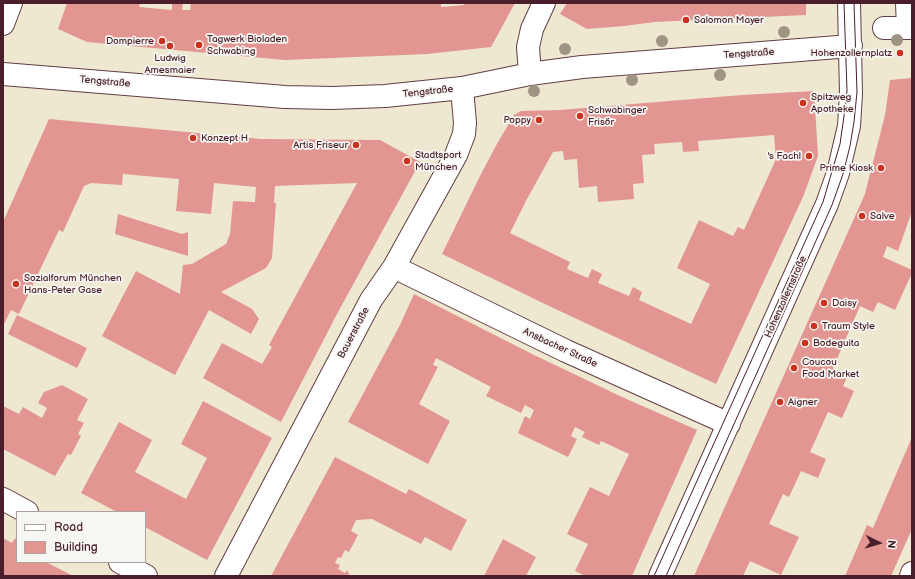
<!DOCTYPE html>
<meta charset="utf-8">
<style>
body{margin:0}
#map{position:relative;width:915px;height:579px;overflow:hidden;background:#eee8d1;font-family:"Balsamiq Sans",sans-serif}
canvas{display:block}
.frame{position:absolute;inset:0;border:4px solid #4a1f2b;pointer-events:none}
.legend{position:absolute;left:16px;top:511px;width:130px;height:52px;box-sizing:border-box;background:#f6f6f2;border:1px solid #b1a0a2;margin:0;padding:5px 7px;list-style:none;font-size:12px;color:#4a1f2b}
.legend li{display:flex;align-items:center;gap:8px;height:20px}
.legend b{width:20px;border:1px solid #b1a0a2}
.north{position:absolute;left:859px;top:523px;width:40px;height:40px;-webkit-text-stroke:3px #f6f6f2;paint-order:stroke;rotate:95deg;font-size:11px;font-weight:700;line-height:16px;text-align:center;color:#4a1f2b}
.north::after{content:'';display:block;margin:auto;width:14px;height:18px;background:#4a1f2b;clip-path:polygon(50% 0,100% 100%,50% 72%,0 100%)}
</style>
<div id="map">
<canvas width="915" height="579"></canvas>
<div class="frame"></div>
<ul class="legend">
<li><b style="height:5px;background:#fff"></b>Road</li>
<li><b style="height:11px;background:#e29591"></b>Building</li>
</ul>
<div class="north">N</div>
</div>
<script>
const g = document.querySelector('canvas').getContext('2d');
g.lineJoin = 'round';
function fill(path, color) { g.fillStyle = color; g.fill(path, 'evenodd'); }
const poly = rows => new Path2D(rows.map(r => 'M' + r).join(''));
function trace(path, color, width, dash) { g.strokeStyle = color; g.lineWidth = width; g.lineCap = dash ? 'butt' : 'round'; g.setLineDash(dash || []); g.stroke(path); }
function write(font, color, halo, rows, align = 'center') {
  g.font = font + ' "Balsamiq Sans",sans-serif'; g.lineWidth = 3.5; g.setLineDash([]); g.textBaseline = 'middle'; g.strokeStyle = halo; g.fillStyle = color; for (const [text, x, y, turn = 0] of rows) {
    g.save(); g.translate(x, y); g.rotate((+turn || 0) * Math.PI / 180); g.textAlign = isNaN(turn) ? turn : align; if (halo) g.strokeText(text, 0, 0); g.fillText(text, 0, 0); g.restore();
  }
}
fill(poly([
 [67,3,140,3,139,7,172,10,172,3,183,3,182,10,190,10,191,3,441,3,441,7,464,5,465,3,515,3,491,47,427,54,285,60,87,42,58,29],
 [567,3,806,3,806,15,655,22,624,26,587,29,560,14],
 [912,78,912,211,898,251,887,246,883,257,912,270,912,273,895,310,878,302,873,312,860,306,833,368,848,375,843,386,854,391,842,418,828,412,810,452,826,459,818,478,801,471,789,497,783,494,769,524,799,537,781,575,750,561,743,576,694,576,865,194,885,115,890,80],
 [814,91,818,156,803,197,716,384,549,306,442,254,480,176,498,142,514,115,521,111,560,110,742,95],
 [774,135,776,159,744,230,738,227,733,236,699,220,677,268,710,284,691,324,639,300,642,292,633,287,629,296,598,283,602,274,592,269,588,278,567,269,570,262,510,233,527,199,553,152,563,151,564,160,577,159,579,188,597,186,598,202,634,199,633,184,644,183,642,155,655,154,654,144,682,142,683,152,699,151,698,141],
 [49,119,261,139,380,140,420,162,337,314,281,422,203,378,222,343,262,364,272,347,269,345,357,183,275,186,274,203,276,203,272,258,266,268,221,292,252,309,259,319,251,334,209,310,175,375,102,336,136,271,180,294,183,265,192,264,226,244,230,234,233,201,255,202,256,187,214,183,211,214,176,211,179,179,123,174,122,185,91,183,84,186,63,232,59,230,19,314,11,310,3,326,3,222],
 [118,214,182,234,188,232,188,256,115,234],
 [414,294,532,354,622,397,697,430,632,576,585,576,575,571,588,544,567,534,590,487,609,496,629,454,601,441,599,445,582,437,585,432,575,427,571,436,577,439,568,457,518,433,525,416,530,419,534,410,525,405,521,413,486,396,491,387,436,358,433,365,438,367,419,404,450,421,428,464,348,422,400,325],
 [17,315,87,348,77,368,8,334],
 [62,385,88,399,77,420,84,423,78,434,81,436,71,455,68,454,55,476,3,449,3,406,19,414,23,407,42,418,47,408,38,403,44,392],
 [203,401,272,438,207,560,145,527,145,512,117,512,81,493,119,422,152,440,135,472,186,499,207,458,181,444],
 [912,437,912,529,891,576,845,576,867,525,873,528],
 [335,457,406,494,409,489,467,520,451,551,425,537,421,544,372,519,356,520,351,531,358,535,349,552,345,550,341,558,338,557,335,563,340,565,338,569,345,573,347,570,350,576,271,576],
 [3,538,12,543,15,538,17,540,17,562,46,562,73,576,3,576],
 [503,539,536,557,526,576,484,576]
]), '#e29591');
const minor = poly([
 [907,3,908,28],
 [884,28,912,28],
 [3,74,285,97,332,98,385,96,462,88,530,74,582,67,851,46],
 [530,74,528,47,532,29,544,3],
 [394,267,566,351,729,424],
 [3,499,27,512],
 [120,562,146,576],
 [226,576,371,300,394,267,456,155,464,134,465,123,462,88],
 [660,576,827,204,838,173,849,126,851,94,849,3],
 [911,576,912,573]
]);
const major = poly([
 [3,24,11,3]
]);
trace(minor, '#633d44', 24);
trace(major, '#633d44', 24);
trace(minor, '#fff', 22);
trace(major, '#fff', 22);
trace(poly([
 [654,576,823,202,840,144,844,116,847,91,844,3],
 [666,576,832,205,843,174,850,146,854,122,857,92,854,3]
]), '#4a1f2b', 1);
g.fillStyle = '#9f9384';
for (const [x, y] of [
 [784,32],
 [897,40],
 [662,41],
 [565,49],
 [720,75],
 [632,80],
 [534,91]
]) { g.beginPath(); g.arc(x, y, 6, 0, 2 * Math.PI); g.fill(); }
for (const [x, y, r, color] of [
 [686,20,4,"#c8321e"],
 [162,41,4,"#c8321e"],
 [199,45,4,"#c8321e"],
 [170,46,4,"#c8321e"],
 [900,53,4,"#c8321e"],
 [803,103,4,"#c8321e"],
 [580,116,4,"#c8321e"],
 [539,120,4,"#c8321e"],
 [193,138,4,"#c8321e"],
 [356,145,4,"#c8321e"],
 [809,156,4,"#c8321e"],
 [407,161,4,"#c8321e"],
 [881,168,4,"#c8321e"],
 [862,216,4,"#c8321e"],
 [16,284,4,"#c8321e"],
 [824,303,4,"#c8321e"],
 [814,326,4,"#c8321e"],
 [805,343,4,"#c8321e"],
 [794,368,4,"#c8321e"],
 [780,402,4,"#c8321e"]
]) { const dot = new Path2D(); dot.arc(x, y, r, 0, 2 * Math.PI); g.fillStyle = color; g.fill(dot); trace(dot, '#f6f6f2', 1.5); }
write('10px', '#4a1f2b', '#f6f6f2', [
 ["Salomon Mayer",694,20],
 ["Tagwerk Bioladen",207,39],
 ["Schwabing",207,51],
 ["Dompierre",154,41,"right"],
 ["Hohenzollernplatz",892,53,"right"],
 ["Ludwig",170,58,"center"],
 ["Amesmaier",170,70,"center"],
 ["Spitzweg",811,97],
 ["Apotheke",811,109],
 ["Schwabinger",588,110],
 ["Frisör",588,122],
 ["Poppy",531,120,"right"],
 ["Konzept H",201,138],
 ["Artis Friseur",348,145,"right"],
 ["Stadtsport",415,155],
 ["München",415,167],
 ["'s Fachl",801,156,"right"],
 ["Prime Kiosk",873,168,"right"],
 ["Salve",870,216],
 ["Sozialforum München",24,278],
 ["Hans-Peter Gase",24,290],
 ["Daisy",832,303],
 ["Traum Style",822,326],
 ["Bodeguita",813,343],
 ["Coucou",802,362],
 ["Food Market",802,374],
 ["Aigner",788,402]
], 'left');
write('10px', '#4a1f2b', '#f6f6f2', [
 ["Tengstraße",749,54,-4],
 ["Tengstraße",105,82,5],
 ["Tengstraße",428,92,-6],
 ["Hohenzollernstraße",786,297,-66],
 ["Bauerstraße",354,333,-62],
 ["Ansbacher Straße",560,348,25]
]);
</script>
